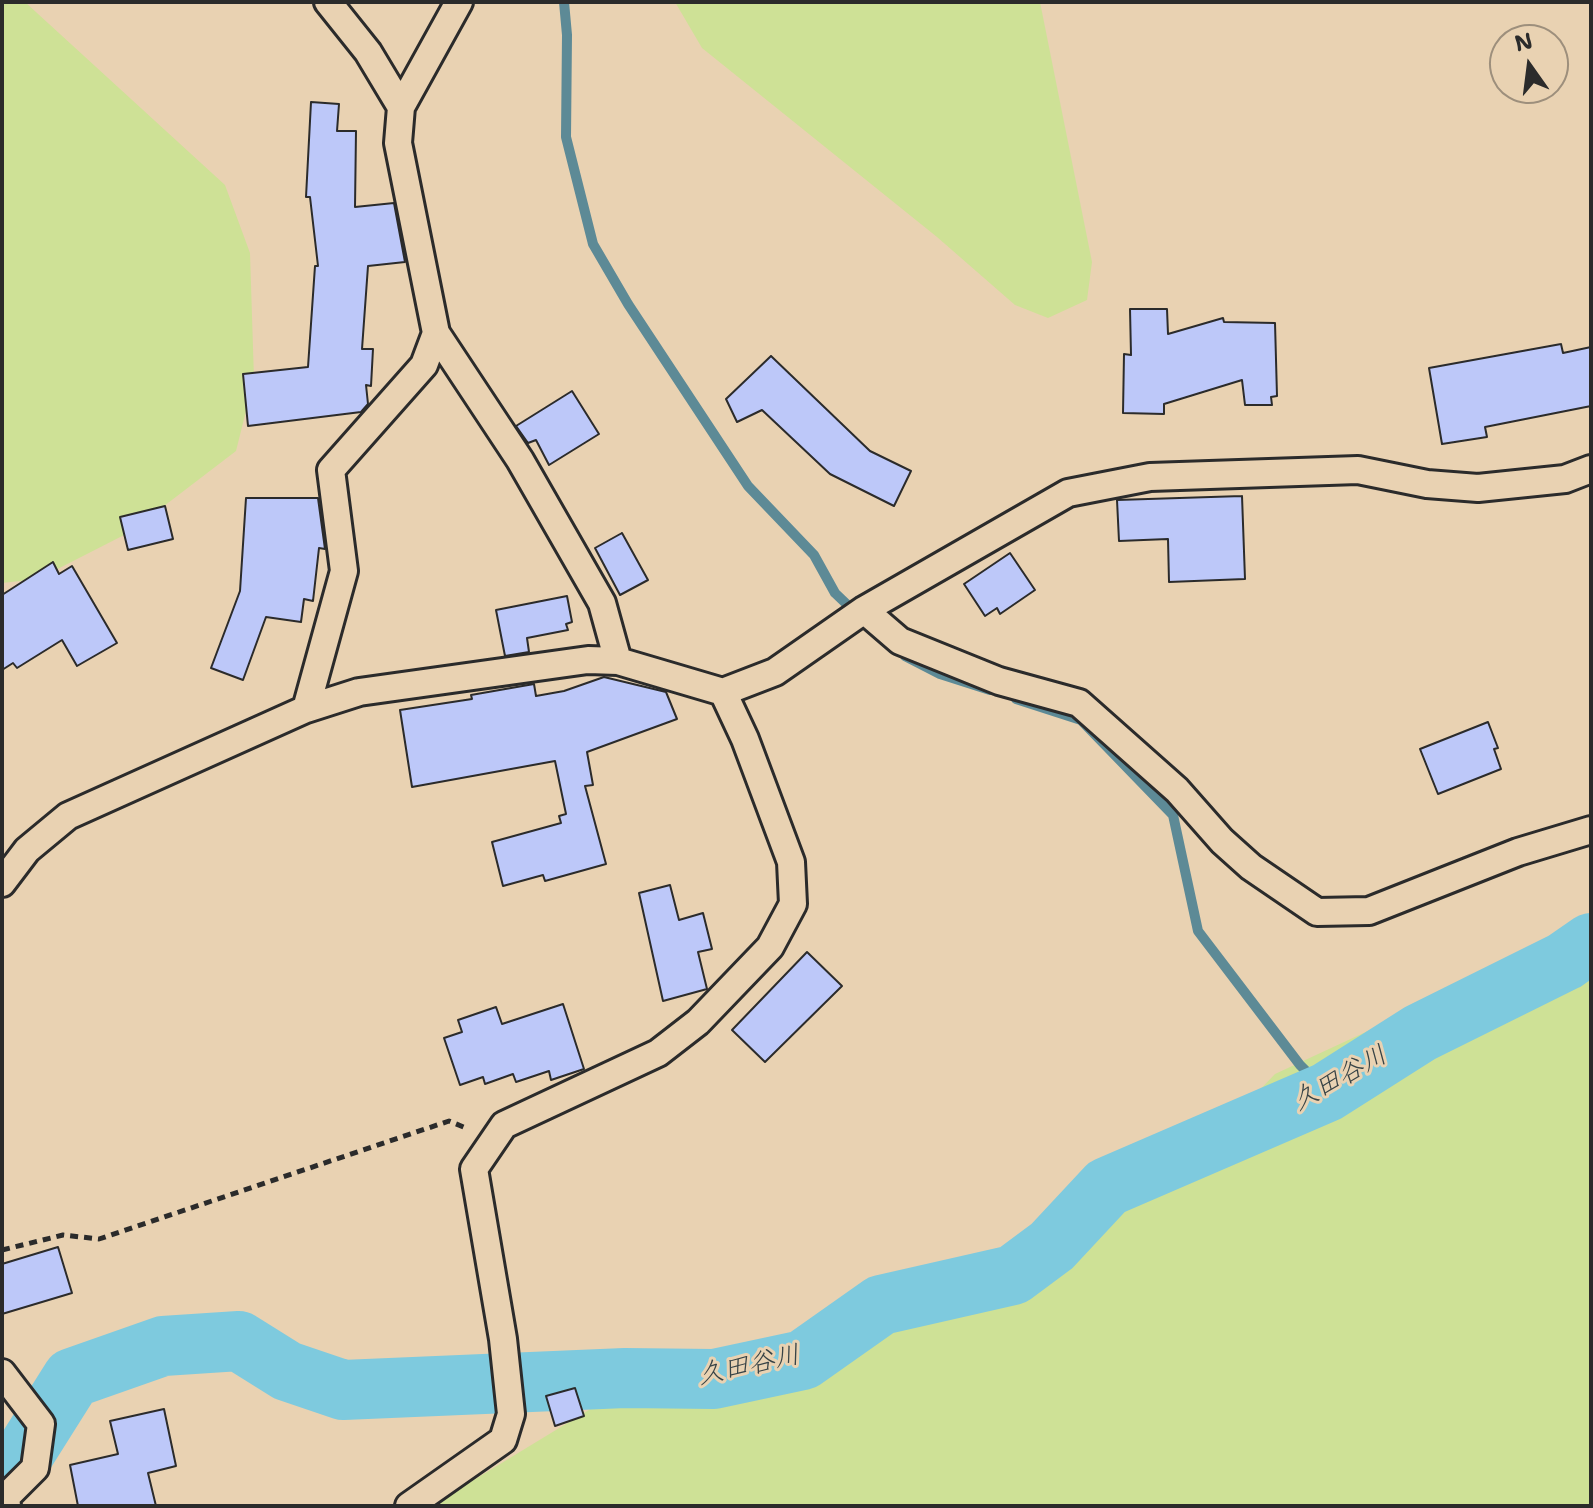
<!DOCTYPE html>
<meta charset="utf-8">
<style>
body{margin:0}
#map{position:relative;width:1593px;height:1508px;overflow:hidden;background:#e9d2b2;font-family:"Shantell Sans",sans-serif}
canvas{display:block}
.frame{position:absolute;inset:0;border:4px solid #2b2b2b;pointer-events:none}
.north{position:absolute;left:1489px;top:24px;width:80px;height:80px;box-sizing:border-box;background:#e9d2b2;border:2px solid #9d8f7c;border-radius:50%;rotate:346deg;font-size:22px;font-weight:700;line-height:32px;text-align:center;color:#2b2b2b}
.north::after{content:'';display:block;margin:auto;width:28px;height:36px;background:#2b2b2b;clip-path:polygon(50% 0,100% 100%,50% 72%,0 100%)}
</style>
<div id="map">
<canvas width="1593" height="1508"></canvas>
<div class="frame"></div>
<div class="north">N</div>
</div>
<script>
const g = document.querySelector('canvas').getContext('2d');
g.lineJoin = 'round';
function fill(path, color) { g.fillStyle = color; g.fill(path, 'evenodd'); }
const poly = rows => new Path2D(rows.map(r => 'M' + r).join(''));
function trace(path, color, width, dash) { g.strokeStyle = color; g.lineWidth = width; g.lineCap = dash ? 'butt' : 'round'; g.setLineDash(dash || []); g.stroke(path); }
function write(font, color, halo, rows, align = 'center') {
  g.font = font + ' "Shantell Sans","Klee One",sans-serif'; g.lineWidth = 6; g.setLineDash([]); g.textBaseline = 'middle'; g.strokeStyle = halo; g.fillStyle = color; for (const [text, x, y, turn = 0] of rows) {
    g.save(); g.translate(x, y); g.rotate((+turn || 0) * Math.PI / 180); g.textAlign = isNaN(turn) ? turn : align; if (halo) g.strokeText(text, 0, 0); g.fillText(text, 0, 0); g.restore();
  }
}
fill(poly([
 [2,2,25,2,225,185,250,253,254,379,236,451,130,532,38,579,2,583],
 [675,2,1040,2,1092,262,1087,300,1048,318,1015,305,937,237,702,48],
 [1591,924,1591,1506,431,1506,620,1391,683,1376,779,1372,893,1312,1028,1280,1090,1214,1170,1166,1247,1103,1275,1074,1465,986,1532,945]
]), '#cee196');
trace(poly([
 [564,2,567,35,566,137,593,244,628,304,748,486,814,555,835,593,857,614],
 [905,656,940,674,990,690],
 [1016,699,1081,720,1173,815,1198,931,1300,1065,1327,1092]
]), '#5d8a96', 10);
trace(poly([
 [2,1471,26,1451,72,1378,163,1346,239,1341,287,1371,343,1390,625,1378,714,1379,803,1360,881,1305,1013,1275,1052,1246,1107,1187,1327,1092,1420,1033,1565,961,1591,943]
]), '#7ecade', 60);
const building = poly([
 [311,102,339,104,337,131,356,131,355,207,394,203,405,262,368,266,362,349,373,349,371,386,366,385,368,404,361,412,248,426,243,374,308,367,315,266,318,266,310,197,306,197,311,102],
 [1130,309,1167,309,1168,334,1223,318,1224,322,1275,323,1277,396,1271,397,1272,405,1245,405,1242,380,1164,404,1164,414,1123,413,1124,354,1131,355,1130,309],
 [1561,344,1563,353,1591,347,1591,406,1485,427,1487,437,1442,444,1429,368,1561,344],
 [771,356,870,451,911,471,894,506,830,474,762,410,737,422,726,399,771,356],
 [572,391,599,434,549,465,536,440,528,443,516,426,572,391],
 [1242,496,1245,579,1169,582,1168,539,1119,541,1117,500,1242,496],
 [246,498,318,498,325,549,319,548,313,601,304,599,301,622,266,617,243,680,211,668,240,591,246,498],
 [165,506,173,539,128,550,120,517,165,506],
 [622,533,648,580,620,595,595,548,622,533],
 [1010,553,1035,590,1000,614,997,608,985,616,964,584,1010,553],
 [53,562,59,574,72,566,117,643,77,666,62,640,17,668,13,663,2,670,2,595,53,562],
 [567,596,572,622,566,624,568,630,527,638,529,652,505,656,496,610,567,596],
 [604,677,666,692,677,719,587,752,593,785,585,786,606,864,545,881,543,875,503,886,492,842,561,823,559,816,566,814,555,761,412,787,400,710,472,699,471,695,534,684,536,696,564,691,604,677],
 [1488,722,1498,748,1494,749,1501,769,1438,794,1420,749,1488,722],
 [670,885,679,920,703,913,712,949,698,952,707,989,663,1001,639,893,670,885],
 [807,952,842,986,765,1062,732,1030,807,952],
 [563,1004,584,1069,551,1080,549,1071,516,1082,513,1074,485,1084,483,1077,460,1085,444,1038,462,1032,458,1020,496,1007,502,1024,563,1004],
 [58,1247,72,1293,2,1314,2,1264,58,1247],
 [575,1388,584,1416,555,1426,546,1396,575,1388],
 [164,1409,176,1466,148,1473,156,1506,78,1506,70,1465,118,1454,110,1421,164,1409]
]);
fill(building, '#bdc8f9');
trace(building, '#2b2b2b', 2);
const street = poly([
 [328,2,368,52,401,107],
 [459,2,401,107,398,143,436,333,520,460,602,603,618,661],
 [864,610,900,641,999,681,1079,703,1177,790,1222,841,1251,867,1317,912,1369,911,1518,852,1591,830],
 [306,709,344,571,331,470,424,365,436,333],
 [2,883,27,850,68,816,306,709,359,692,588,660,618,661,723,692,775,672,864,610,1068,493,1150,477,1358,470,1427,484,1478,488,1565,479,1591,469],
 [2,1373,41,1424,35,1468,6,1497,7,1506],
 [409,1506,503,1440,511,1414,503,1339,474,1169,504,1125,658,1053,698,1022,770,947,793,904,791,862,745,739,723,692]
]);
trace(street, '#2b2b2b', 32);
trace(poly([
 [2,1250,63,1235,99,1239,449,1121,466,1128]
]), '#2b2b2b', 5, [8, 6]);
trace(street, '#e9d2b2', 26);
write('italic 26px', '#374346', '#e9d2b2', [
 ["久田谷川",1340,1079,-29],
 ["久田谷川",749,1366,-12]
]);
</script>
